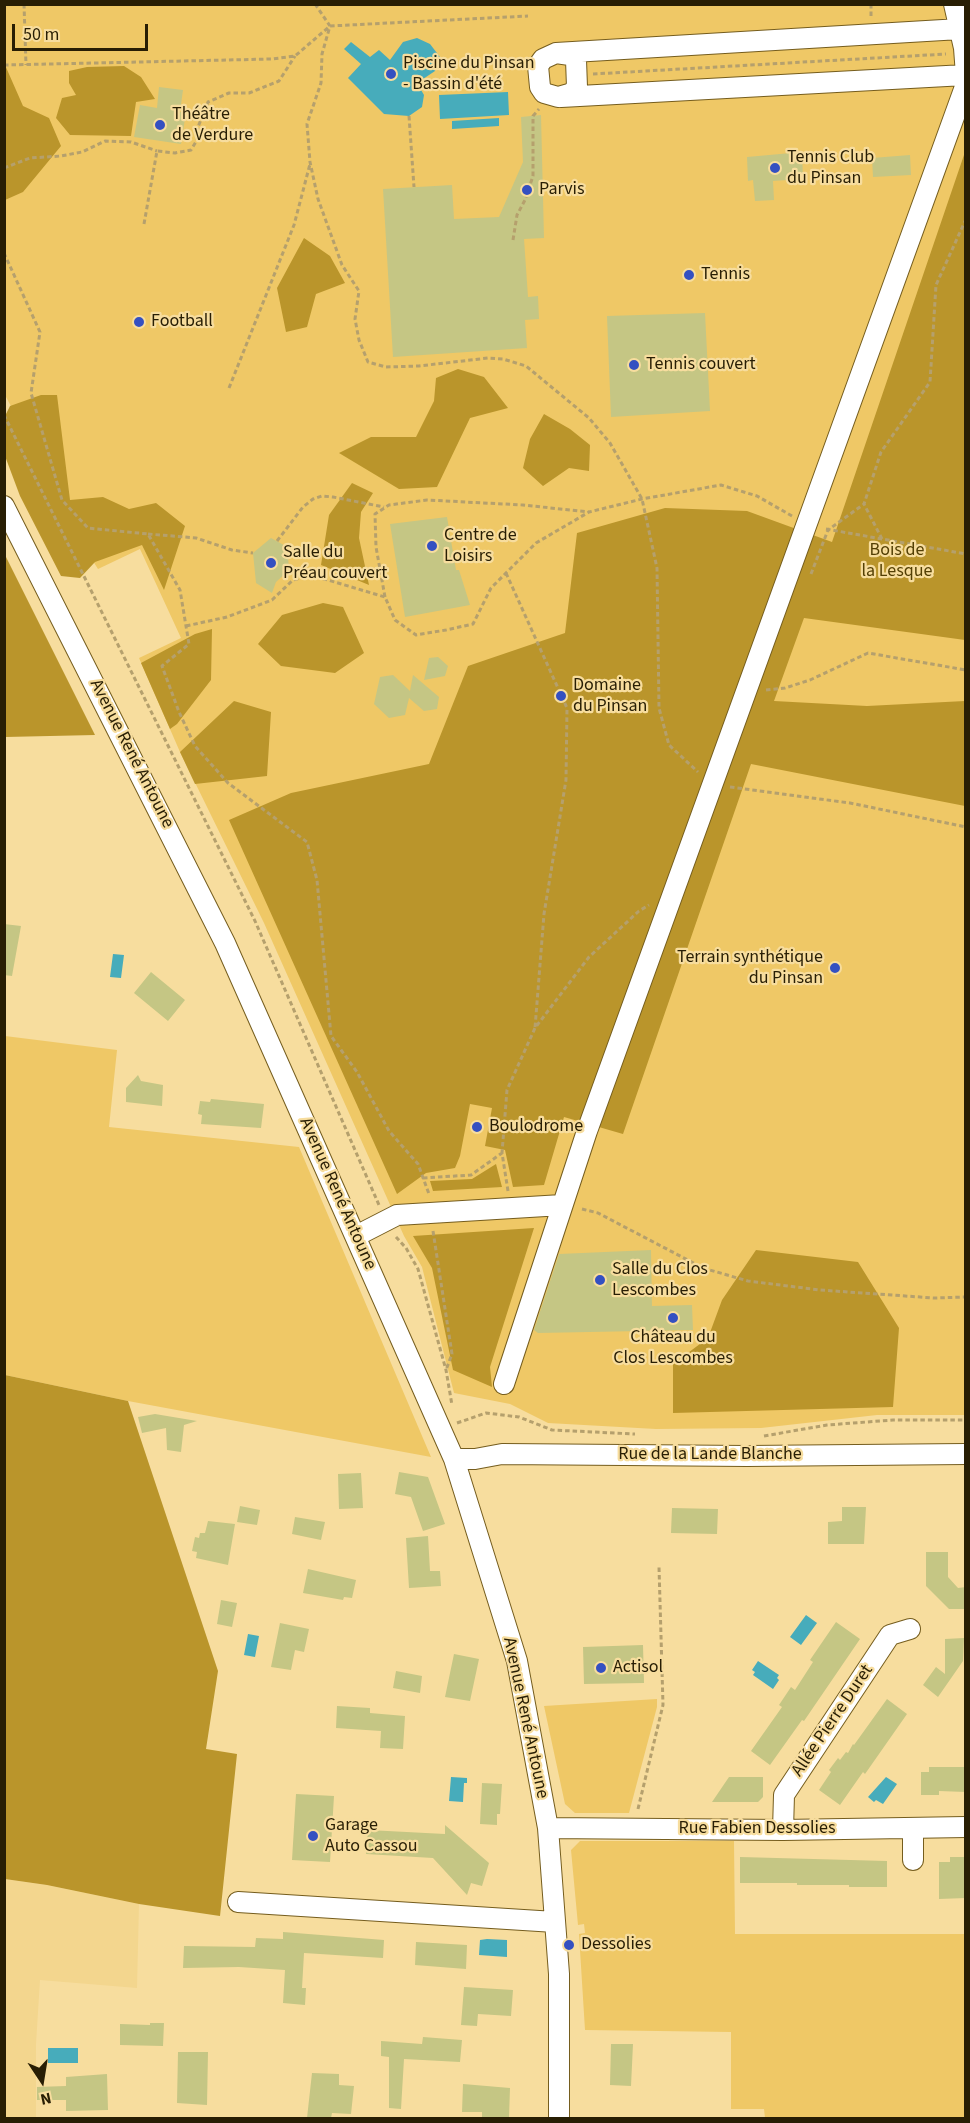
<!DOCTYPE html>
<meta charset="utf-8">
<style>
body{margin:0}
#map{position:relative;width:970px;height:2123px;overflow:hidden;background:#f7dd9e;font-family:"Source Sans 3",sans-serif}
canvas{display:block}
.frame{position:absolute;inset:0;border:6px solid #281e04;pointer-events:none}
.north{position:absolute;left:12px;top:2051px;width:60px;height:60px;-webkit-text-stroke:4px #f7dd9e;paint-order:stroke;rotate:168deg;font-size:16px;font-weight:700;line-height:24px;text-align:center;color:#281e04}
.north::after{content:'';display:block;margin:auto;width:21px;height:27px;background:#281e04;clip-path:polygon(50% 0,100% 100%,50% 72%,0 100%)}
.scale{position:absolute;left:12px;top:24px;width:136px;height:27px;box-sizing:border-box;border:3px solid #281e04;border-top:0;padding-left:8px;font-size:18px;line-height:21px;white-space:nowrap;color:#281e04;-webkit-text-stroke:4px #f7dd9e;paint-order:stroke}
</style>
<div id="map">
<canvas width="970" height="2123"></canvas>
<div class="frame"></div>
<div class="north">N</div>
<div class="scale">50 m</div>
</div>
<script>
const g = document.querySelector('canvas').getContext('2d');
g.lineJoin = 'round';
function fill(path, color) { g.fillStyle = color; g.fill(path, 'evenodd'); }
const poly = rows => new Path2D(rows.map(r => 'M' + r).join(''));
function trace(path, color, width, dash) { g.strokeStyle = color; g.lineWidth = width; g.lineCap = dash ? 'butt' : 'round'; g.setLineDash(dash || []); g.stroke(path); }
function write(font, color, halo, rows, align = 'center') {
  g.font = font + ' "Source Sans 3",sans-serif'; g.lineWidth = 4.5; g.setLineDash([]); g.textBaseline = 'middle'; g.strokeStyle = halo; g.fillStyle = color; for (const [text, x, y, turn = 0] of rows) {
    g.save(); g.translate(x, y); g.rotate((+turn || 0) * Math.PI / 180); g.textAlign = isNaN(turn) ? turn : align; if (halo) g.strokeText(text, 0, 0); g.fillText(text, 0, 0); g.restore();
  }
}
fill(poly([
 [5,1879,47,1885,139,1904,137,1988,40,1980,36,2044,36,2118,5,2118]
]), '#f3d68e');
fill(poly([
 [4,5,965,5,965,1415,877,1415,761,1428,656,1429,548,1423,510,1404,454,1393,422,1267,404,1236,264,923,180,752,139,658,181,638,140,549,98,569,65,517,30,442,5,395],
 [5,1036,117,1050,109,1127,299,1147,431,1457,128,1401,5,1375],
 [657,1699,657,1707,629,1813,575,1813,565,1804,544,1706],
 [580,1841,734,1841,735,1934,965,1934,965,2118,765,2118,764,2109,731,2109,731,2032,585,2030,579,1934,585,1933,584,1924,578,1925,571,1850]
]), '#efc866');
fill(poly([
 [5,65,23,106,49,118,61,146,23,192,5,200],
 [124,66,141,77,155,99,136,102,131,136,70,135,56,118,62,98,76,95,69,83,69,71,87,67],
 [965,152,965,640,804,618,774,701,867,706,965,701,965,806,751,764,623,1134,564,1117,544,1185,513,1187,505,1150,485,1146,492,1108,470,1104,460,1156,455,1168,426,1173,397,1194,229,820,291,793,429,764,468,666,565,633,577,533,665,508,747,511,832,542],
 [304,238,330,256,345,283,316,294,307,327,286,332,277,288],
 [458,369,484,377,508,408,470,418,437,487,399,489,339,453,371,437,416,437,434,401,436,378],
 [41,395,57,395,70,500,103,497,129,509,156,503,185,526,164,590,142,545,95,562,80,578,61,576,20,496,5,456,5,416,10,406],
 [544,414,570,429,590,445,589,471,569,468,543,486,523,468,530,439],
 [352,483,373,493,361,512,359,538,369,585,321,565,329,515],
 [4,555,5,555,95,735,5,737],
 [323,603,343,607,364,653,335,673,281,666,258,644,282,615],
 [212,629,211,680,177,724,170,729,141,663,195,634],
 [234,701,271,712,267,776,195,784,180,752],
 [496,1164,502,1187,433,1191,430,1181,472,1179],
 [534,1228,490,1367,492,1387,453,1370,432,1268,413,1236],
 [756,1250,858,1262,899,1328,893,1407,673,1413,673,1364,708,1338,722,1300],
 [5,1375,128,1401,218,1671,206,1749,237,1754,220,1916,139,1904,47,1885,5,1879]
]), '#ba952b');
fill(poly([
 [417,38,430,44,440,57,435,71,417,83,424,95,422,107,409,116,384,114,348,78,361,64,344,49,351,42,370,57,379,50,390,60,403,42],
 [508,92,509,115,440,119,439,95],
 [499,118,499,126,452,129,452,121],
 [113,954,124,955,121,978,110,977],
 [806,1615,817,1623,801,1645,790,1637],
 [248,1634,259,1636,255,1657,244,1655],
 [758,1661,779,1675,777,1678,779,1680,773,1689,753,1675,755,1672,752,1670],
 [451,1777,467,1778,467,1783,464,1783,463,1802,449,1801],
 [886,1777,897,1784,883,1804,876,1800,874,1802,868,1797],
 [487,1939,507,1940,507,1957,479,1955,480,1940],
 [48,2048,78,2048,78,2063,48,2063]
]), '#47acbb');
fill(poly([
 [159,87,183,90,180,112,186,112,181,144,134,137,140,105,157,108],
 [541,115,544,238,524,239,528,297,538,296,539,319,525,320,527,348,393,357,383,189,452,185,454,219,499,217,523,162,521,117],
 [802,152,803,179,773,181,774,200,755,201,753,180,748,181,747,157],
 [910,155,911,175,873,177,872,158],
 [705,313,710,411,611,417,607,316],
 [447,517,456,570,459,570,470,605,405,617,390,524],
 [271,538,291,549,288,556,289,570,276,582,272,593,256,583,253,553],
 [438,657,448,666,445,676,424,680,429,658],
 [393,675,410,691,413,675,439,697,437,709,424,711,409,698,405,715,389,718,374,704,380,677],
 [4,924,21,926,12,976,4,975],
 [151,972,185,1000,168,1021,134,993],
 [138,1075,141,1081,163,1085,162,1106,126,1102,126,1088],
 [211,1099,264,1104,261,1128,201,1124,202,1115,198,1114,200,1101,210,1102],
 [651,1250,652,1306,692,1305,693,1330,538,1333,534,1330,559,1254],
 [155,1414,197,1421,184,1425,181,1452,167,1450,166,1428,142,1433,138,1417],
 [399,1472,428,1477,445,1524,423,1531,411,1497,395,1494],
 [361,1473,363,1508,339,1509,338,1474],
 [240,1506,260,1510,257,1525,237,1522],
 [842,1507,866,1507,864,1544,828,1544,828,1522,842,1521],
 [672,1508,718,1509,717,1534,671,1533],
 [295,1517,325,1522,321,1540,292,1534],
 [208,1521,235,1524,228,1565,196,1558,197,1552,192,1551,195,1537,199,1538,200,1533,205,1533],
 [428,1536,430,1571,440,1571,441,1586,409,1588,406,1538],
 [926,1552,948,1552,948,1577,958,1588,966,1587,966,1609,949,1609,926,1586],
 [308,1569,356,1580,352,1598,344,1597,343,1600,303,1593],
 [221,1600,237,1603,232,1627,217,1624],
 [836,1622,860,1639,804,1721,802,1720,770,1765,751,1751,782,1707,779,1705,791,1687,795,1690,813,1662,810,1660],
 [280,1623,309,1629,304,1652,295,1650,291,1670,271,1667],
 [964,1638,963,1661,938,1697,923,1685,936,1667,945,1674,945,1639],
 [643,1645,644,1683,584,1684,583,1647],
 [454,1654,479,1659,470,1701,445,1697],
 [396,1671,422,1676,420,1693,393,1688],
 [887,1699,907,1714,865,1774,863,1772,840,1805,819,1790,831,1772,829,1770,838,1758,840,1760,846,1752,848,1753,853,1744,854,1745],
 [337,1706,370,1708,370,1713,405,1716,403,1749,380,1748,381,1731,336,1728],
 [929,1767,966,1767,966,1792,939,1791,939,1795,921,1795,921,1772,929,1772],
 [729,1777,763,1777,763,1797,758,1802,712,1802],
 [482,1783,502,1784,500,1814,497,1814,497,1825,480,1824],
 [296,1794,334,1796,330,1862,292,1860],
 [445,1825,489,1863,482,1886,471,1883,467,1895,433,1858,366,1854,368,1830,445,1834],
 [740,1857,887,1861,887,1887,849,1887,849,1885,797,1885,797,1883,740,1883],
 [950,1857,966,1857,966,1898,939,1899,939,1862,950,1862],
 [283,1932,384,1940,383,1958,304,1953,302,1988,306,1988,305,2005,283,2003,285,1970,239,1967,183,1968,184,1946,255,1947,256,1938,283,1939],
 [416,1942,467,1945,466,1969,415,1965],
 [464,1987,513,1990,511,2016,478,2014,477,2026,461,2025],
 [150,2023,164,2023,163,2046,120,2045,120,2024,150,2025],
 [423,2037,462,2040,460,2062,404,2059,401,2109,389,2108,389,2057,381,2056,381,2041,422,2044],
 [611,2044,633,2044,631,2086,610,2085],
 [178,2052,208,2052,207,2105,177,2103],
 [312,2073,339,2074,339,2085,354,2086,351,2114,332,2113,331,2118,307,2118],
 [107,2074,108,2110,66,2111,66,2100,37,2100,37,2087,66,2086,66,2077],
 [463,2084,510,2088,509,2118,482,2118,482,2112,462,2112]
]), '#c5c684');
const minor = poly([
 [954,4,964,48,966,75],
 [556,53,570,55,576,60,577,87,572,93,558,97,544,93,540,87,538,66,543,59,556,53,960,29],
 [561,97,965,75],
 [4,506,225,943,454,1459,517,1661,548,1828,559,1974,559,2118],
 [356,1236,397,1215,562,1205],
 [504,1384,587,1131,966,84],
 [454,1459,475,1459,502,1454,747,1456,966,1454],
 [548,1828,783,1830,966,1827],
 [783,1830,784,1795,890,1635,910,1629],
 [913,1860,913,1828],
 [238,1902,555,1922]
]);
trace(minor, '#755d1e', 22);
trace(poly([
 [24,4,26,65],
 [315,4,330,26,322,54,321,83,307,124,310,162,318,199,342,265,359,291,355,319,359,340,368,362,386,367,419,366,488,358,503,359,526,366,589,418,610,443,642,499,657,568,659,708,669,745,698,772],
 [871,4,871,18],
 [4,65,272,59,295,56,330,26,528,16],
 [593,74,946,54],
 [409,116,414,187],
 [4,168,30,158,61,156,82,152,105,141,131,142,157,151],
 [144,224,157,151,175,153,191,150,197,140,198,127,208,102,229,93,249,93,279,81,295,56],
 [513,240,517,215,525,200,533,176,533,116,539,109],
 [4,253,40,332,31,393,62,500,88,528,148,534,180,590,189,644,162,666,179,712,195,746,228,783,307,842,317,880,331,1036,357,1072,389,1131,418,1164,429,1194],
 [229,388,294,225,310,164],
 [4,415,255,921,379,1205],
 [826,529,966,554],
 [148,534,196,538,232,550,253,553],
 [882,539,864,504,881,452,930,382,936,285,966,219],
 [277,541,303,507,313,499,322,496,333,497,384,507],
 [506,573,567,708,566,780,544,914,535,1028],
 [811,574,828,530,864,504],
 [385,597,376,547,375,514,389,505,427,500,523,505,589,512],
 [186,626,227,617,272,600,293,580,311,575,385,597,395,620,416,635,446,630,473,624,491,588,536,543,589,512,642,499,721,485,757,496,792,516],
 [766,690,785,688,810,680,868,653,966,670],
 [730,787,850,803,966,827],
 [423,1178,471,1175,502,1153],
 [508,1191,502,1153,507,1090,535,1028,589,957,639,911,649,905],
 [582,1209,598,1213,703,1268,748,1281,820,1290,934,1298,966,1297],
 [433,1231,452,1354,446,1370],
 [396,1237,406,1248,418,1269,446,1370,452,1405],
 [457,1423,486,1413,519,1417,552,1430,635,1434],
 [764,1436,827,1425,893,1420,966,1420],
 [638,1809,663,1705,659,1567]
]), '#b5a06d', 3, [4.5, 3]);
trace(minor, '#fff', 20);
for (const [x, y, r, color] of [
 [391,74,6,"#3450c1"],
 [160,125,6,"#3450c1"],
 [775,168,6,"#3450c1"],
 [527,190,6,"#3450c1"],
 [689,275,6,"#3450c1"],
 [139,322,6,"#3450c1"],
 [634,365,6,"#3450c1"],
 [432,546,6,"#3450c1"],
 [271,563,6,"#3450c1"],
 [561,696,6,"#3450c1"],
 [835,968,6,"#3450c1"],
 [477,1127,6,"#3450c1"],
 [600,1280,6,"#3450c1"],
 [673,1318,6,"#3450c1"],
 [601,1668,6,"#3450c1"],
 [313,1836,6,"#3450c1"],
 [569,1945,6,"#3450c1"]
]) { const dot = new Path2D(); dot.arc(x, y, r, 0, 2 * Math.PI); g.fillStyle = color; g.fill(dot); trace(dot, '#f7dd9e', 2); }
write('18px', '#281e04', '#f7dd9e', [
 ["Piscine du Pinsan",403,64],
 ["- Bassin d'été",403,85],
 ["Théâtre",172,115],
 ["de Verdure",172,136],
 ["Tennis Club",787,158],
 ["du Pinsan",787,179],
 ["Parvis",539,190],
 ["Tennis",701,275],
 ["Football",151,322],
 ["Tennis couvert",646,365],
 ["Centre de",444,536],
 ["Loisirs",444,557],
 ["Salle du",283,553],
 ["Préau couvert",283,574],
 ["Domaine",573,686],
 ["du Pinsan",573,707],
 ["Terrain synthétique",823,958,"right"],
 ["du Pinsan",823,979,"right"],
 ["Boulodrome",489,1127],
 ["Salle du Clos",612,1270],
 ["Lescombes",612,1291],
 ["Château du",673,1338,"center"],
 ["Clos Lescombes",673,1359,"center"],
 ["Actisol",613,1668],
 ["Garage",325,1826],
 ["Auto Cassou",325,1847],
 ["Dessolies",581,1945]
], 'left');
write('18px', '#533f04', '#f7dd9e', [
 ["Bois de",897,551],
 ["la Lesque",897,572]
]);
write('18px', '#281e04', '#f7dd9e', [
 ["Avenue René Antoune",131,754,63],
 ["Avenue René Antoune",337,1194,66],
 ["Rue de la Lande Blanche",710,1455],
 ["Avenue René Antoune",525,1718,78],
 ["Allée Pierre Duret",833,1721,-56],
 ["Rue Fabien Dessolies",757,1829]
]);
</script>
